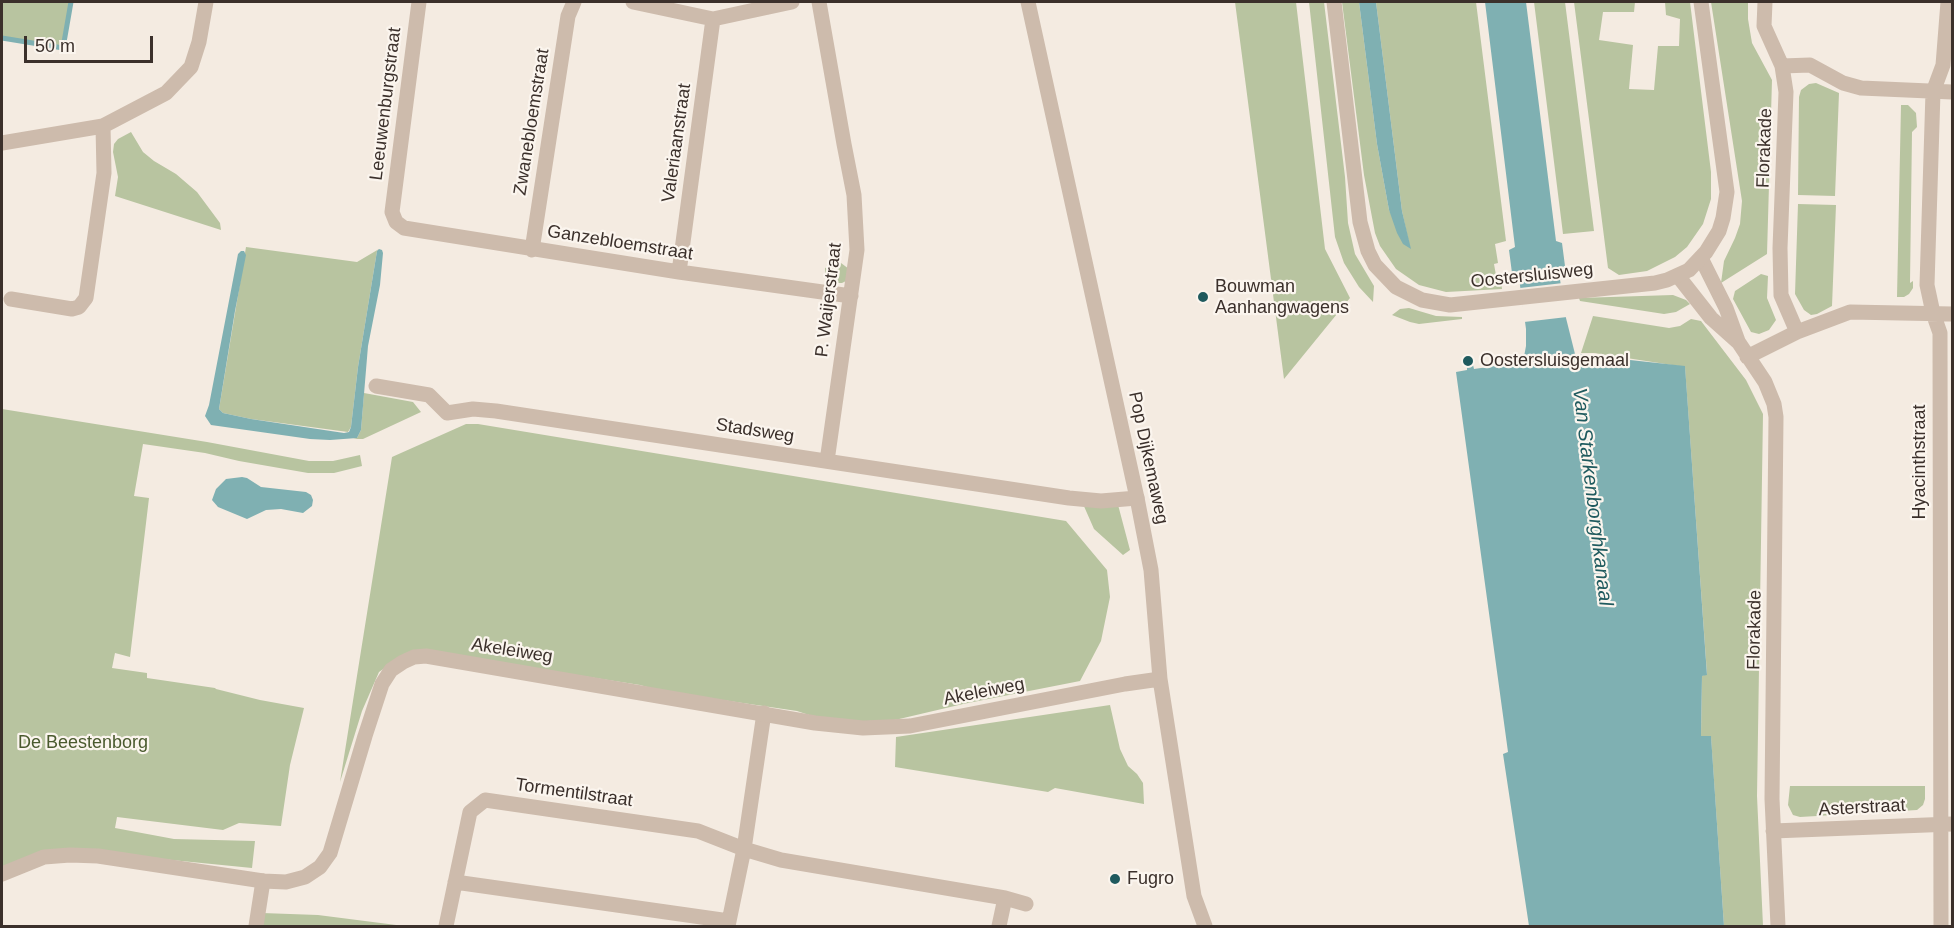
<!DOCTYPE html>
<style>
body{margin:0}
#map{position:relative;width:1954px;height:928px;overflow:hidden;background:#f4ebe1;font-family:Arial,sans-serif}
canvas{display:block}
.frame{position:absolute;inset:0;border:3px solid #3b302b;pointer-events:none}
.scale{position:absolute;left:24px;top:36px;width:129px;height:27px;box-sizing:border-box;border:3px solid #3b302b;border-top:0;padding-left:8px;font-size:18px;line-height:21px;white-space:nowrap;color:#3b302b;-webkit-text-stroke:4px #fbf5ee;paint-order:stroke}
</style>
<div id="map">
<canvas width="1954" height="928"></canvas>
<div class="frame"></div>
<div class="scale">50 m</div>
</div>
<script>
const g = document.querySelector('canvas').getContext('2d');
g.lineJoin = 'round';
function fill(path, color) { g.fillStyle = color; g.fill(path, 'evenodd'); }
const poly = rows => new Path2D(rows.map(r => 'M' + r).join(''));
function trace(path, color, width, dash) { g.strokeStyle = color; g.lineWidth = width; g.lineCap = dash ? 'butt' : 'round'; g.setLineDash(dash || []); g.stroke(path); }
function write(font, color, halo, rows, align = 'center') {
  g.font = font + ' Arial,sans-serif'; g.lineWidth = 4.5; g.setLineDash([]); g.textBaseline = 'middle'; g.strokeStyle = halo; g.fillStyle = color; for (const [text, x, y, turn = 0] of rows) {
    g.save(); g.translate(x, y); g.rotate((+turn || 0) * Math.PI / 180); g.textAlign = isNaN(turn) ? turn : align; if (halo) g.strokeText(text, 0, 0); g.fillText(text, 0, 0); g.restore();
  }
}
fill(poly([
 [2,2,71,2,63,48,2,38],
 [1235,2,1296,2,1325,249,1350,298,1284,379],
 [1309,2,1324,2,1345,177,1348,223,1355,254,1374,286,1373,302,1359,287,1344,263,1335,237],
 [1342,2,1359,2,1377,144,1389,210,1410,248,1402,211,1376,2,1476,2,1506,241,1495,244,1498,263,1494,264,1497,281,1501,281,1502,289,1446,292,1419,285,1396,269,1380,246,1375,233,1364,175],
 [1534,2,1565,2,1594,231,1563,234],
 [1574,2,1635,2,1634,12,1603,12,1599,40,1633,45,1629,89,1654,90,1658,46,1679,46,1680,19,1666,15,1665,2,1690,2,1711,172,1711,199,1703,224,1687,247,1675,257,1647,271,1619,275,1608,268],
 [1711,2,1748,2,1748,19,1752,43,1772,80,1767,254,1721,283,1724,261,1735,238,1740,224,1742,201],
 [1816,83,1839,93,1835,196,1798,195,1799,97,1801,90,1809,84],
 [1901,105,1908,105,1916,113,1917,127,1912,132,1910,283,1913,281,1913,288,1909,294,1904,297,1897,297],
 [131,132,143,152,154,161,176,174,197,192,220,223,221,230,115,196,118,177,113,152,114,144,118,139],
 [1798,204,1836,205,1832,306,1817,314,1811,315,1804,310,1795,294],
 [246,247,357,262,379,249,377,251,358,367,351,427,348,432,251,419,223,413,219,409],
 [841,263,849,269,846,281,842,283,832,283,825,276,825,268],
 [1761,274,1768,276,1767,298,1776,320,1769,330,1759,334,1751,332,1733,299,1735,291],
 [1673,295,1686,300,1690,304,1676,312,1664,314,1580,301,1579,298],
 [1409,308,1436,316,1462,317,1462,319,1419,324,1410,322,1392,315,1400,309],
 [1593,316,1669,328,1680,326,1691,319,1701,321,1746,380,1763,414,1757,796,1763,926,1724,926,1711,737,1701,736,1702,676,1707,674,1685,367,1594,353,1581,353],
 [364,393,413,402,421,412,363,439,353,439,357,438,361,430],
 [2,409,207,442,309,461,333,461,360,455,362,466,334,473,308,473,239,461,205,453,143,444,134,496,149,498,130,657,115,653,112,668,147,673,147,678,215,688,216,689,260,700,304,708,290,765,281,826,239,823,223,830,117,817,115,828,174,839,255,841,252,868,101,853,2,869],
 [466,424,478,424,1066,521,1107,570,1110,597,1101,641,1080,681,963,704,895,720,858,722,815,717,797,711,661,691,640,685,493,662,396,660,379,672,362,711,340,782,392,457],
 [1117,501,1130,550,1123,555,1094,529,1083,504],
 [1110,705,1120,749,1128,766,1137,774,1143,783,1144,804,1055,788,1048,792,895,767,896,737],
 [1790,786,1925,786,1925,799,1923,805,1917,810,1800,817,1793,815,1788,805],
 [262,913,318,915,404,926,260,926]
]), '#b8c4a0');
fill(poly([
 [1359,2,1376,2,1402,211,1411,249,1403,244,1397,233,1389,210,1377,144],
 [1485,2,1526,2,1556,241,1562,243,1565,266,1559,273,1566,318,1575,354,1685,366,1707,675,1702,676,1701,736,1711,736,1724,926,1529,926,1503,754,1508,752,1456,372,1467,370,1467,366,1473,365,1474,369,1523,362,1526,346,1526,329,1519,278,1512,273,1509,250,1515,247],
 [379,249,382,250,383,253,380,285,368,346,361,430,357,438,330,440,310,439,211,425,205,416,209,405,238,254,241,251,244,251,246,255,235,311,219,409,223,413,251,419,344,433,349,432,351,427,358,367,377,251],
 [242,477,247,478,261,487,306,492,311,495,313,500,312,506,303,513,281,509,266,510,247,519,218,507,212,500,216,489,226,479]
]), '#7fb0b2');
fill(poly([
 [1563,283,1567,317,1524,322,1520,288]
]), '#f4ebe1');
trace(poly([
 [2,38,63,48,71,2]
]), '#7fb0b2', 5);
trace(poly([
 [419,2,392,212,396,222,404,228,679,272,851,296],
 [633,2,713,19,792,2],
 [819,2,844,144,854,195,857,250,827,461],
 [1765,2,1764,26,1782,66,1786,92,1780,248,1781,295,1797,332],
 [1782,66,1810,65,1843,83,1861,88,1952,92],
 [2,143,103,126,166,93,191,67,199,42,206,2],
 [532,250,568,16,574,2],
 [1701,258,1726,308,1738,341],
 [679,272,713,19],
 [1678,276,1711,318,1739,343,1765,382,1774,404,1776,417,1772,799,1778,926],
 [11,299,72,309,79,307,86,298,104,173,103,126],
 [1747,357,1797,332,1850,312,1952,314],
 [376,386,429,395,447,413,473,409,496,411,1069,498,1101,501,1137,498],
 [1773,831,1952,824],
 [455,882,729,921],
 [256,926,263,881],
 [446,926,470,812,485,800,698,831,744,849,781,860,1005,898,1026,904],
 [728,926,744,849,764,713],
 [999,926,1005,898],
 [1941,926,1940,333,1933,313,1927,285,1933,92,1943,65,1948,2]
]), '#cdbbac', 15);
trace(poly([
 [1028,2,1137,498,1151,570,1160,679,1194,896,1205,926],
 [1334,2,1360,222,1368,251,1375,265,1396,287,1422,300,1450,305,1655,283,1667,280,1689,270,1706,252,1719,231,1723,218,1727,192,1701,2],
 [2,874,44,857,70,855,98,856,263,881,286,882,305,877,320,867,330,853,365,736,382,684,391,670,403,662,414,657,426,656,815,723,863,728,910,726,1125,684,1160,679]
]), '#cdbbac', 15);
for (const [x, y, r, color] of [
 [1203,297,6,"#1f5a5e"],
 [1468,361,6,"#1f5a5e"],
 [1115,879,6,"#1f5a5e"]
]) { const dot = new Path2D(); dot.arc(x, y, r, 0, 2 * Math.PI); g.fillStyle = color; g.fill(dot); trace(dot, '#fbf5ee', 2); }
write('18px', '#3b302b', '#fbf5ee', [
 ["Leeuwenburgstraat",386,104,-83],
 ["Zwanebloemstraat",532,122,-81],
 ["Valeriaanstraat",677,143,-82],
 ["Florakade",1765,148,-88],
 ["Ganzebloemstraat",620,243,9],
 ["Oostersluisweg",1532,276,-6],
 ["P. Waijerstraat",829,300,-83],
 ["Stadsweg",755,431,9],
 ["Pop Dijkemaweg",1148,458,78],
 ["Hyacinthstraat",1920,462,-90],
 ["Florakade",1755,630,-89],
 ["Akeleiweg",512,651,9],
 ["Akeleiweg",984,692,-11],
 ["Tormentilstraat",574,793,8],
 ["Asterstraat",1862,808,-3]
]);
write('18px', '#3b302b', '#fbf5ee', [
 ["Bouwman",1215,287],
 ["Aanhangwagens",1215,308],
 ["Oostersluisgemaal",1480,361],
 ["Fugro",1127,879]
], 'left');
write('18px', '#4a5a2e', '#fbf5ee', [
 ["De Beestenborg",83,743]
]);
write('italic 20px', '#1f5a5e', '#fbf5ee', [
 ["Van Starkenborghkanaal",1592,497,83]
]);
</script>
